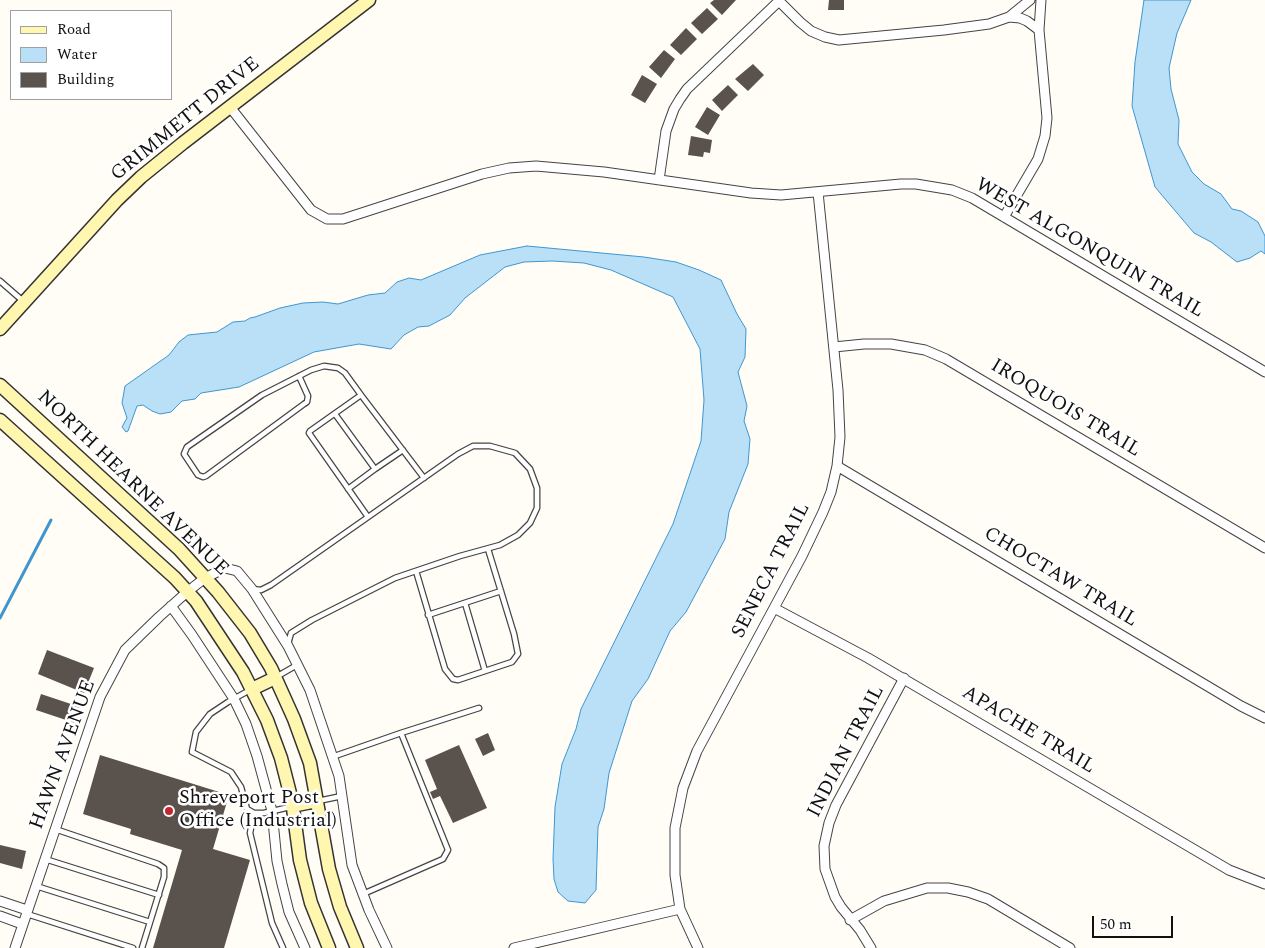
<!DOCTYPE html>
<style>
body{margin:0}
#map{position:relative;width:1265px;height:948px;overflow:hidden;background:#fffdf5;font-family:Spectral,serif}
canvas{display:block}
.legend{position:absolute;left:10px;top:10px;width:162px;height:90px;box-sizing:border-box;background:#fff;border:1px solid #a0a0a0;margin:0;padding:6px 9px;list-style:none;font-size:15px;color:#111}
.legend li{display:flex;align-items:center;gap:10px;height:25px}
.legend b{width:25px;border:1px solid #a0a0a0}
.scale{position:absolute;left:1092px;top:916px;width:81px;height:22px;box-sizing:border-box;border:2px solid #111;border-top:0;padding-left:6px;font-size:15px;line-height:18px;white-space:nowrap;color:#111;-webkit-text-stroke:4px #fff;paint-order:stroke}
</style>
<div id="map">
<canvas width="1265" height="948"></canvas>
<ul class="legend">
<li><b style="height:6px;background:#fff6b0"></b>Road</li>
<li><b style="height:14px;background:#b9e0f7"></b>Water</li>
<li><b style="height:14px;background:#5a524d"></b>Building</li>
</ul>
<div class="scale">50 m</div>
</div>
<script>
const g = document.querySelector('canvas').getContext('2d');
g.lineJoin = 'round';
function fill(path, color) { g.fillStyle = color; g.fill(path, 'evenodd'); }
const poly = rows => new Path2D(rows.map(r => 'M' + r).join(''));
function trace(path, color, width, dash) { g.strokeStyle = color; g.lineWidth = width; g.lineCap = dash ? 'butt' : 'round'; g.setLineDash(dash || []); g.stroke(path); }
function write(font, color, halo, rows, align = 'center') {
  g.font = font + ' Spectral,serif'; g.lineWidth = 5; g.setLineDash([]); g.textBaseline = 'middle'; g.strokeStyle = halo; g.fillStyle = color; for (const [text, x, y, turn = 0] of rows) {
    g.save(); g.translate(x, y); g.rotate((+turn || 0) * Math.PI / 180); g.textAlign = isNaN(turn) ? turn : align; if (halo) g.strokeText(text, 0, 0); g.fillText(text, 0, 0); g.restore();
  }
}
const water = poly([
 [1144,0,1191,0,1177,33,1169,68,1171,89,1179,120,1178,144,1192,172,1204,184,1221,194,1232,209,1241,211,1258,222,1265,236,1265,254,1261,251,1250,258,1237,262,1211,242,1194,233,1155,187,1132,106,1135,62,1144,0],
 [527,246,644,257,676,262,699,270,721,280,737,314,746,329,745,357,738,372,747,406,744,421,750,439,748,464,729,512,725,539,686,612,670,631,648,679,632,701,609,773,604,809,598,827,596,890,585,903,568,901,558,892,554,879,553,859,555,807,562,764,576,729,581,709,673,524,701,441,704,400,700,349,673,297,611,270,584,263,552,261,524,262,505,267,465,298,450,315,429,326,418,327,404,335,391,349,359,344,314,352,239,387,201,393,195,399,182,401,171,412,160,414,152,411,143,405,137,406,128,431,126,432,122,427,127,418,122,403,125,386,169,355,179,342,188,335,217,332,233,322,245,321,250,318,255,317,280,308,303,303,323,302,338,304,368,295,385,293,397,282,409,278,421,280,480,255,527,246]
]);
fill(water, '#b9e0f7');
trace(water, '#3f96cf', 1);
trace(poly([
 [0,618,51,520]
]), '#3f96cf', 3);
fill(poly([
 [714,0,736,0,722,15,710,3],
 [829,0,844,0,844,10,828,10],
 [707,8,718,19,702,34,691,23],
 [686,28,697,39,681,55,670,45],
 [664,50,675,59,661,78,649,67],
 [753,64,764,75,748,91,735,79],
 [642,75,657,84,645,103,631,95],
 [728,85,738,95,722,111,712,100],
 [707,107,720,115,708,135,695,127],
 [691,136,712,140,710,153,704,152,703,157,688,155],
 [47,650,94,668,84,693,38,674],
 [41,694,80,707,75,723,36,710],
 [488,733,495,750,483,756,475,739],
 [459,745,487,808,453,823,440,796,433,799,430,792,437,789,425,760],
 [100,755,229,795,213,849,250,860,224,948,153,948,182,850,130,834,131,829,83,814],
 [0,845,26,851,22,869,0,863]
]), '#5a524d');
const lane = poly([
 [0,281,23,301],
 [299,376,308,396,307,402,304,404,206,476,203,477,198,475,184,454,187,447,262,395,311,370,324,366,338,368,345,373,361,395],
 [335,414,375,469,348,489],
 [375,469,403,450],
 [368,517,309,433,310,431,361,395,424,478],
 [416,571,445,669,453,679,458,680,512,662,518,654,514,634,488,549],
 [252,589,261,590,271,585,458,454,473,446,490,446,515,453,530,469,537,488,537,508,530,523,518,535,500,545,460,556,395,578,312,620,291,633,288,644],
 [465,603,485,671],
 [428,615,501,591],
 [276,677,297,665],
 [250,690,228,702,210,714,196,732,192,752,231,772,241,787,247,809,254,813,264,813,290,807],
 [401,733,479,708],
 [332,757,401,733,448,850,443,859,363,894],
 [318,801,342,796],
 [254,813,250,833,272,923,283,948],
 [55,829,158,864,164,868,164,877,142,948],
 [45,859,159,895],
 [36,886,150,922],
 [27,914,133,948]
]);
const street = poly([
 [779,1,800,22,811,31,825,37,839,40,944,30,989,24,1009,17,1030,0],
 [1009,17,1020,18,1027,21,1039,30],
 [230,107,311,210,327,219,343,219,482,174,509,168,536,166,604,172,751,193,781,195,901,184,916,184,952,190,972,198,1004,217,1265,372],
 [659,180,666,131,674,109,680,99,687,89,780,0],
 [1004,217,1038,159,1045,136,1047,118,1039,30,1041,0],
 [834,347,864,344,891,344,925,350,946,359,1265,548],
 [837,466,1241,706,1265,718],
 [171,606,192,635,234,699,246,724,257,756,272,811,277,861,282,884,289,912,305,948],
 [774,608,868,658,1229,870,1265,884],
 [0,901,27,910],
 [0,916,22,924],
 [850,920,884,901,927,888,948,888,968,892,988,899,1070,948],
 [15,948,100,697,125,650,159,617,187,592,205,578,225,568,237,571,252,589,288,646,310,690,339,776,352,865,369,910,387,948],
 [514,948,680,909],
 [698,948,680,909,675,875,675,828,683,788,697,751,802,556,823,512,831,492,837,466,840,437,838,390,818,192],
 [871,948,860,930,841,907,835,897,825,869,824,846,829,823,836,805,904,678]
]);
const secondary = poly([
 [0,329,117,200,141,177,183,143,369,0],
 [0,385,179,549,218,592,250,633,271,668,294,719,310,763,329,869,340,907,357,948],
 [0,420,175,578,196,601,243,672,267,720,281,758,292,801,300,860,311,903,329,948],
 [252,689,275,678],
 [292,806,317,801]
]);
trace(lane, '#444', 7);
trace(street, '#444', 11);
trace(secondary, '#333', 15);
trace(lane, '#fff', 4.5);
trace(street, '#fff', 9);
trace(secondary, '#fff6b0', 12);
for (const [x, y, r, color] of [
 [169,811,5,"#c4262e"]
]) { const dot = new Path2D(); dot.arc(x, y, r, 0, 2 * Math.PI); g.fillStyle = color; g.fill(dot); trace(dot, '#fff', 2); }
write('20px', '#111', '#fff', [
 ["GRIMMETT DRIVE",186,120,-39],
 ["WEST ALGONQUIN TRAIL",1089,249,30],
 ["IROQUOIS TRAIL",1065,409,31],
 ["NORTH HEARNE AVENUE",132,484,44],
 ["SENECA TRAIL",772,571,-63],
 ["CHOCTAW TRAIL",1060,578,31],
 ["APACHE TRAIL",1028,731,31],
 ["INDIAN TRAIL",847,752,-63],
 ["HAWN AVENUE",64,755,-70]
]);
write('20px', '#111', '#fff', [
 ["Shreveport Post",179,799],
 ["Office (Industrial)",179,822]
], 'left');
</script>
